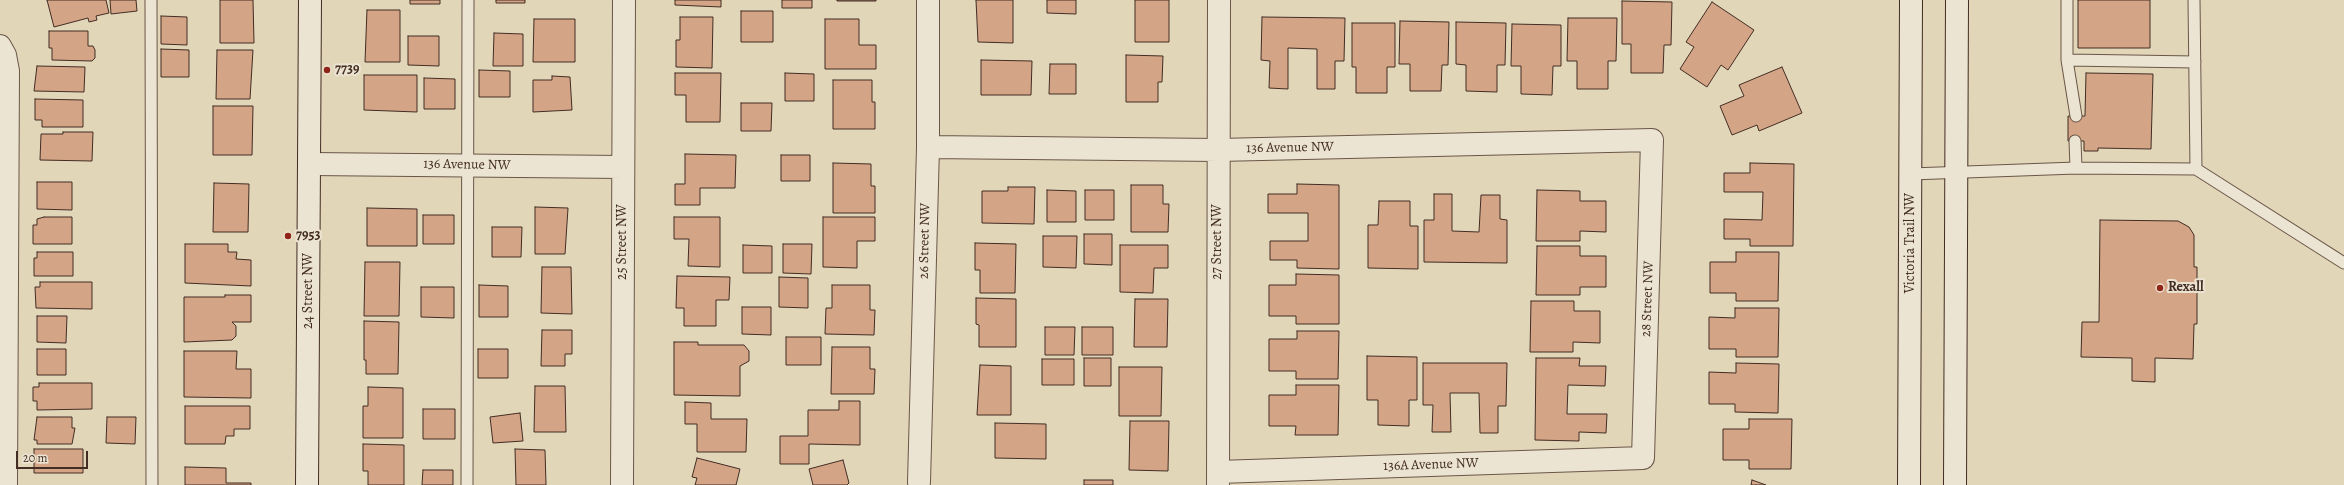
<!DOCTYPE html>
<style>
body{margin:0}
#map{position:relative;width:2344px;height:485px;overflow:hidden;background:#e2d6b9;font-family:Alegreya,serif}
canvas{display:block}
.scale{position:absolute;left:16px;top:451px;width:72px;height:18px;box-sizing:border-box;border:2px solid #422c23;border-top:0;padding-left:5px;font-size:12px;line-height:14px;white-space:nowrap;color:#422c23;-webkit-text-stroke:3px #ece4d2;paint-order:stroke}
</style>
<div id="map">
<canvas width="2344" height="485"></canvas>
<div class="scale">20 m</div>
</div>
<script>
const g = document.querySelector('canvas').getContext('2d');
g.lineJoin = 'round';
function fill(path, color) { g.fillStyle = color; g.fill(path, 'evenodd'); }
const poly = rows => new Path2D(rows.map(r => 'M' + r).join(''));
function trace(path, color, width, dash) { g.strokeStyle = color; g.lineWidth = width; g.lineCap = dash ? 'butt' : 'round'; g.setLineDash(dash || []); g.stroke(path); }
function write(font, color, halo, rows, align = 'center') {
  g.font = font + ' Alegreya,serif'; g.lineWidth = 4; g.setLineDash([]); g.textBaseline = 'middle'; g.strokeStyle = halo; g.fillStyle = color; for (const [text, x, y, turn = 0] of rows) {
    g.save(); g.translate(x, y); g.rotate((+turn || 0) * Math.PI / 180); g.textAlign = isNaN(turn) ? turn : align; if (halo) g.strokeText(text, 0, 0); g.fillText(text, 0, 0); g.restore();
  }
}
const building = poly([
 [47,0,106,0,109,13,96,16,97,20,89,22,88,18,54,27,47,0],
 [110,0,136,0,137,11,111,14,110,0],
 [220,0,253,0,254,43,220,43,220,0],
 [410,0,440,0,440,4,410,4,410,0],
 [496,0,525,0,525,3,496,3,496,0],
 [675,0,721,0,721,7,675,5,675,0],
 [782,0,812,0,812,8,782,8,782,0],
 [837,0,876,0,876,1,837,1,837,0],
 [976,0,1013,0,1013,43,978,42,976,0],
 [1047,0,1076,0,1076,14,1047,13,1047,0],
 [1135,0,1169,0,1169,42,1135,42,1135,0],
 [2078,0,2150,0,2150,48,2078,48,2078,0],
 [1622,1,1672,2,1671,45,1664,45,1663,73,1631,73,1631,44,1622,44,1622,1],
 [1712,2,1754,30,1728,70,1721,65,1707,87,1680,69,1694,47,1686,42,1712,2],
 [367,10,400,10,400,62,365,62,367,10],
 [741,11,773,11,773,42,741,42,741,11],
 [161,16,187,17,187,45,161,44,161,16],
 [680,17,713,17,712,68,676,67,676,40,680,40,680,17],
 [1262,17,1345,18,1344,61,1335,61,1335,89,1317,89,1317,49,1288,48,1288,89,1269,88,1270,61,1261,60,1262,17],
 [1568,18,1617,18,1616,61,1608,61,1608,89,1577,89,1577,61,1567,61,1568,18],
 [534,19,575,19,575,62,533,62,534,19],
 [825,19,859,19,859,45,876,45,876,69,825,69,825,19],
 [1400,21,1449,22,1448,65,1442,65,1441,91,1410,91,1410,64,1399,64,1400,21],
 [1456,22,1506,23,1505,65,1497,65,1497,92,1466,91,1466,65,1456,64,1456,22],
 [1352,23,1395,23,1395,67,1387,67,1387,93,1356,93,1356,67,1352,67,1352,23],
 [1512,24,1561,25,1561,66,1553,66,1552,95,1521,94,1521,66,1511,66,1512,24],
 [49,31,88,31,88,46,93,46,95,50,95,58,92,61,52,60,52,48,49,48,49,31],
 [494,33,523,34,523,66,493,66,494,33],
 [408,36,439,36,439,66,408,65,408,36],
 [161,49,189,50,189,77,161,77,161,49],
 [217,50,253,50,250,99,216,99,217,50],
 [1126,55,1163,56,1162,82,1158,82,1158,102,1126,102,1126,55],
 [981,60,1032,61,1031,95,981,95,981,60],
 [1050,64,1076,64,1076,94,1049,94,1050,64],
 [37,66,85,67,84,92,34,91,37,66],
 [1782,67,1802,113,1759,131,1757,125,1732,135,1720,106,1744,96,1739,85,1782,67],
 [479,70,510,71,510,97,479,97,479,70],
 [675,73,721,73,720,122,686,122,686,95,675,95,675,73],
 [785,73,814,74,814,101,785,101,785,73],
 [2086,73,2153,74,2151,149,2098,148,2098,151,2084,151,2084,141,2068,141,2068,116,2085,116,2086,73],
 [364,75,417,75,417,112,364,110,364,75],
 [552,76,570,77,572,110,533,112,533,80,552,80,552,76],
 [424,78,455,79,455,109,424,109,424,78],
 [833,80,872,80,872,102,875,102,875,129,833,129,833,80],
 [35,99,83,100,83,127,42,127,42,120,35,120,35,99],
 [741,103,772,103,771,131,741,131,741,103],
 [213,106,253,106,252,155,213,155,213,106],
 [63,132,93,132,92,161,40,160,41,134,63,134,63,132],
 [685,154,736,155,735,188,700,188,700,205,675,205,675,184,685,184,685,154],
 [781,155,810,155,810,181,781,181,781,155],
 [833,163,871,164,871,186,875,186,875,213,833,213,833,163],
 [1750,163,1794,164,1793,246,1750,246,1750,239,1724,239,1724,219,1762,220,1763,192,1724,192,1724,173,1750,173,1750,163],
 [37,182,72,182,72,210,37,209,37,182],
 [214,183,249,184,248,232,213,232,214,183],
 [1297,184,1339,185,1339,269,1297,268,1297,260,1270,260,1270,241,1308,241,1308,213,1268,213,1268,194,1297,194,1297,184],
 [1131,185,1163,185,1163,204,1169,204,1168,232,1131,232,1131,185],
 [1008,187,1035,187,1034,224,982,223,982,191,1008,191,1008,187],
 [1047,190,1076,191,1076,222,1047,222,1047,190],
 [1085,190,1114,190,1114,220,1085,220,1085,190],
 [1537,190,1580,191,1580,201,1606,201,1606,232,1580,231,1580,241,1536,241,1537,190],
 [1434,194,1452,194,1452,231,1479,232,1481,195,1500,195,1500,219,1507,220,1507,263,1424,262,1424,220,1434,220,1434,194],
 [1379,201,1410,201,1410,226,1418,226,1418,269,1368,268,1368,225,1378,225,1379,201],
 [535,207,568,208,565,254,535,254,535,207],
 [367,208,417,209,417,246,367,246,367,208],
 [423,215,454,215,454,244,423,244,423,215],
 [44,217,72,217,72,244,33,244,33,225,37,225,37,219,44,217],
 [674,217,720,217,720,267,688,266,689,239,674,239,674,217],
 [823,217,875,217,875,241,857,241,857,268,823,267,823,217],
 [2100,220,2178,221,2189,227,2194,235,2194,267,2197,267,2197,324,2194,324,2193,359,2155,358,2155,382,2132,381,2132,358,2081,357,2082,322,2099,322,2100,220],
 [492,227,522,227,521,257,492,257,492,227],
 [1084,234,1112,234,1112,265,1084,264,1084,234],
 [1043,236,1077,236,1076,268,1043,267,1043,236],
 [975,243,1016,244,1015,293,980,293,980,270,975,270,975,243],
 [185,244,228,244,228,252,237,252,236,259,251,260,251,286,185,283,185,244],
 [783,244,812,244,811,274,783,273,783,244],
 [743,245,772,246,772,273,743,273,743,245],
 [1120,245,1168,245,1168,268,1154,268,1153,293,1120,292,1120,245],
 [1537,246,1580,246,1580,256,1606,256,1606,287,1580,287,1580,295,1536,295,1537,246],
 [37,252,73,252,73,276,34,276,34,258,37,258,37,252],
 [1736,252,1779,252,1778,301,1736,301,1736,293,1710,293,1710,262,1736,262,1736,252],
 [365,262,400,262,399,316,364,316,365,262],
 [542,267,571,267,572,314,541,313,542,267],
 [1296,274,1339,275,1339,324,1296,324,1296,316,1269,316,1269,285,1296,285,1296,274],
 [677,276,730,277,729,300,716,300,716,326,684,326,684,308,676,308,677,276],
 [779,277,808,278,808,308,779,307,779,277],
 [40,282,92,282,92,309,36,308,35,287,40,287,40,282],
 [479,285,508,286,508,317,479,317,479,285],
 [832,285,870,285,870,310,875,310,874,335,825,334,826,308,832,308,832,285],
 [421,287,454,287,454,318,421,317,421,287],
 [225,295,251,295,251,322,232,322,236,326,236,336,232,340,184,342,184,297,225,297,225,295],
 [976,298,1016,299,1016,347,979,347,979,325,976,324,976,298],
 [1135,299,1168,299,1167,347,1134,347,1135,299],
 [1531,301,1574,301,1574,311,1600,311,1600,343,1573,342,1573,352,1530,352,1531,301],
 [742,307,771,307,771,335,742,334,742,307],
 [1735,308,1779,308,1778,357,1736,357,1736,349,1709,349,1709,317,1735,318,1735,308],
 [37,316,67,316,66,343,37,342,37,316],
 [364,321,399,322,398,374,366,374,366,360,364,360,364,321],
 [1045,327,1075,327,1074,355,1045,355,1045,327],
 [1082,327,1113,327,1113,355,1082,355,1082,327],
 [542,330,572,330,572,354,565,354,565,366,541,366,542,330],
 [1297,331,1339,331,1338,379,1296,379,1296,371,1269,371,1269,339,1297,339,1297,331],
 [786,337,821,337,821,365,786,365,786,337],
 [674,342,698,342,698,345,744,345,749,351,749,361,740,366,740,396,674,395,674,342],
 [832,347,870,347,870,369,875,369,874,394,831,394,832,347],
 [37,349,66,349,66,375,37,375,37,349],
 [478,349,508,349,508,378,478,378,478,349],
 [184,351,237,351,236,369,251,369,251,398,184,397,184,351],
 [1367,356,1417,357,1417,400,1409,400,1409,426,1378,425,1378,400,1367,400,1367,356],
 [1084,358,1111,358,1111,386,1084,386,1084,358],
 [1536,358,1580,358,1579,366,1606,366,1605,386,1568,385,1567,414,1607,414,1606,433,1579,432,1579,441,1535,440,1536,358],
 [1042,359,1074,359,1074,385,1042,385,1042,359],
 [1423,363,1507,363,1506,406,1498,406,1498,433,1480,433,1479,393,1450,393,1451,432,1432,432,1433,405,1423,405,1423,363],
 [1736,363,1779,364,1778,413,1735,412,1735,404,1709,404,1709,372,1736,373,1736,363],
 [980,365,1011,366,1011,415,977,415,980,365],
 [1119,367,1162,367,1161,416,1119,416,1119,367],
 [39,383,92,383,92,409,37,410,37,401,33,401,33,387,39,387,39,383],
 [1296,385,1339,385,1338,435,1295,435,1296,426,1269,426,1269,395,1296,395,1296,385],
 [535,386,565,386,566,432,534,432,535,386],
 [368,387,403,388,403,438,363,438,363,406,368,406,368,387],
 [839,401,860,401,860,445,809,444,809,464,780,464,780,436,808,436,808,410,839,410,839,401],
 [685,402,711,403,711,419,747,419,746,452,697,452,697,424,685,424,685,402],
 [185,406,250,406,250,429,234,429,234,436,226,436,225,444,185,444,185,406],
 [423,409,455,409,455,439,423,439,423,409],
 [520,413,523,441,493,443,490,417,520,413],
 [37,417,72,417,72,428,75,428,72,444,37,444,37,440,34,440,37,417],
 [107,417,136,417,135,444,106,443,107,417],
 [1749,419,1792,419,1791,469,1749,469,1749,460,1723,460,1723,429,1749,429,1749,419],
 [1130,421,1169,421,1168,471,1129,470,1130,421],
 [995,423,1046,424,1046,459,995,458,995,423],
 [363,444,404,445,404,485,368,485,368,471,363,471,363,444],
 [34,449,83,449,83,473,34,473,34,449],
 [515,449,545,450,546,485,516,485,515,449],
 [697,458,740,469,736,485,695,485,697,478,692,477,697,458],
 [843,460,849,483,847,485,813,485,809,469,843,460],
 [185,467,226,468,226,483,251,483,251,485,185,485,185,467],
 [423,470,453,470,453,485,422,485,423,470],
 [1084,480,1113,480,1113,485,1084,485,1084,480],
 [1752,480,1766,485,1751,485,1752,480]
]);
fill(building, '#d3a586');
trace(building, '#422c23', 1);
const lane = poly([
 [151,0,152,485],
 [2194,0,2196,169],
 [2067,60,2067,0],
 [2076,116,2067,60,2195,62],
 [2075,141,2076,168],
 [1911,174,2076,168,2196,169,2344,263],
 [467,485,468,0]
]);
const street = poly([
 [0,46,5,55,8,71,6,485],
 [928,147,1218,150,1652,140,1643,458,1218,472],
 [310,164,623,167],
 [919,482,928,147,928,0],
 [622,485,624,0],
 [1218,485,1219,0]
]);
const secondary = poly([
 [307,485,310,0],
 [1909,485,1911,0],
 [1955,485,1957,0]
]);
trace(lane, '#6a5648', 13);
trace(street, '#6a5648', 24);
trace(secondary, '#422c23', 24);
trace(lane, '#ece4d2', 11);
trace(street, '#ece4d2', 22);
trace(secondary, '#ece4d2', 22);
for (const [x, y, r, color] of [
 [327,70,4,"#8f2418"],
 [288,236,4,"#8f2418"],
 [2160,288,4,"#8f2418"]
]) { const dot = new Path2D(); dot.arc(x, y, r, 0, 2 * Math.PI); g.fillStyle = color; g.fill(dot); trace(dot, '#ece4d2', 1.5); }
write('bold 14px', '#422c23', '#ece4d2', [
 ["7739",335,70],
 ["7953",296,236],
 ["Rexall",2168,288]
], 'left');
write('14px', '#422c23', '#ece4d2', [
 ["136 Avenue NW",1290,148,-1],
 ["136 Avenue NW",467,165,1],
 ["26 Street NW",925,241,-89],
 ["25 Street NW",623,242,-90],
 ["27 Street NW",1218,242,-90],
 ["Victoria Trail NW",1911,243,-90],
 ["24 Street NW",309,291,-90],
 ["28 Street NW",1648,299,-88],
 ["136A Avenue NW",1431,465,-2]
]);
</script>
